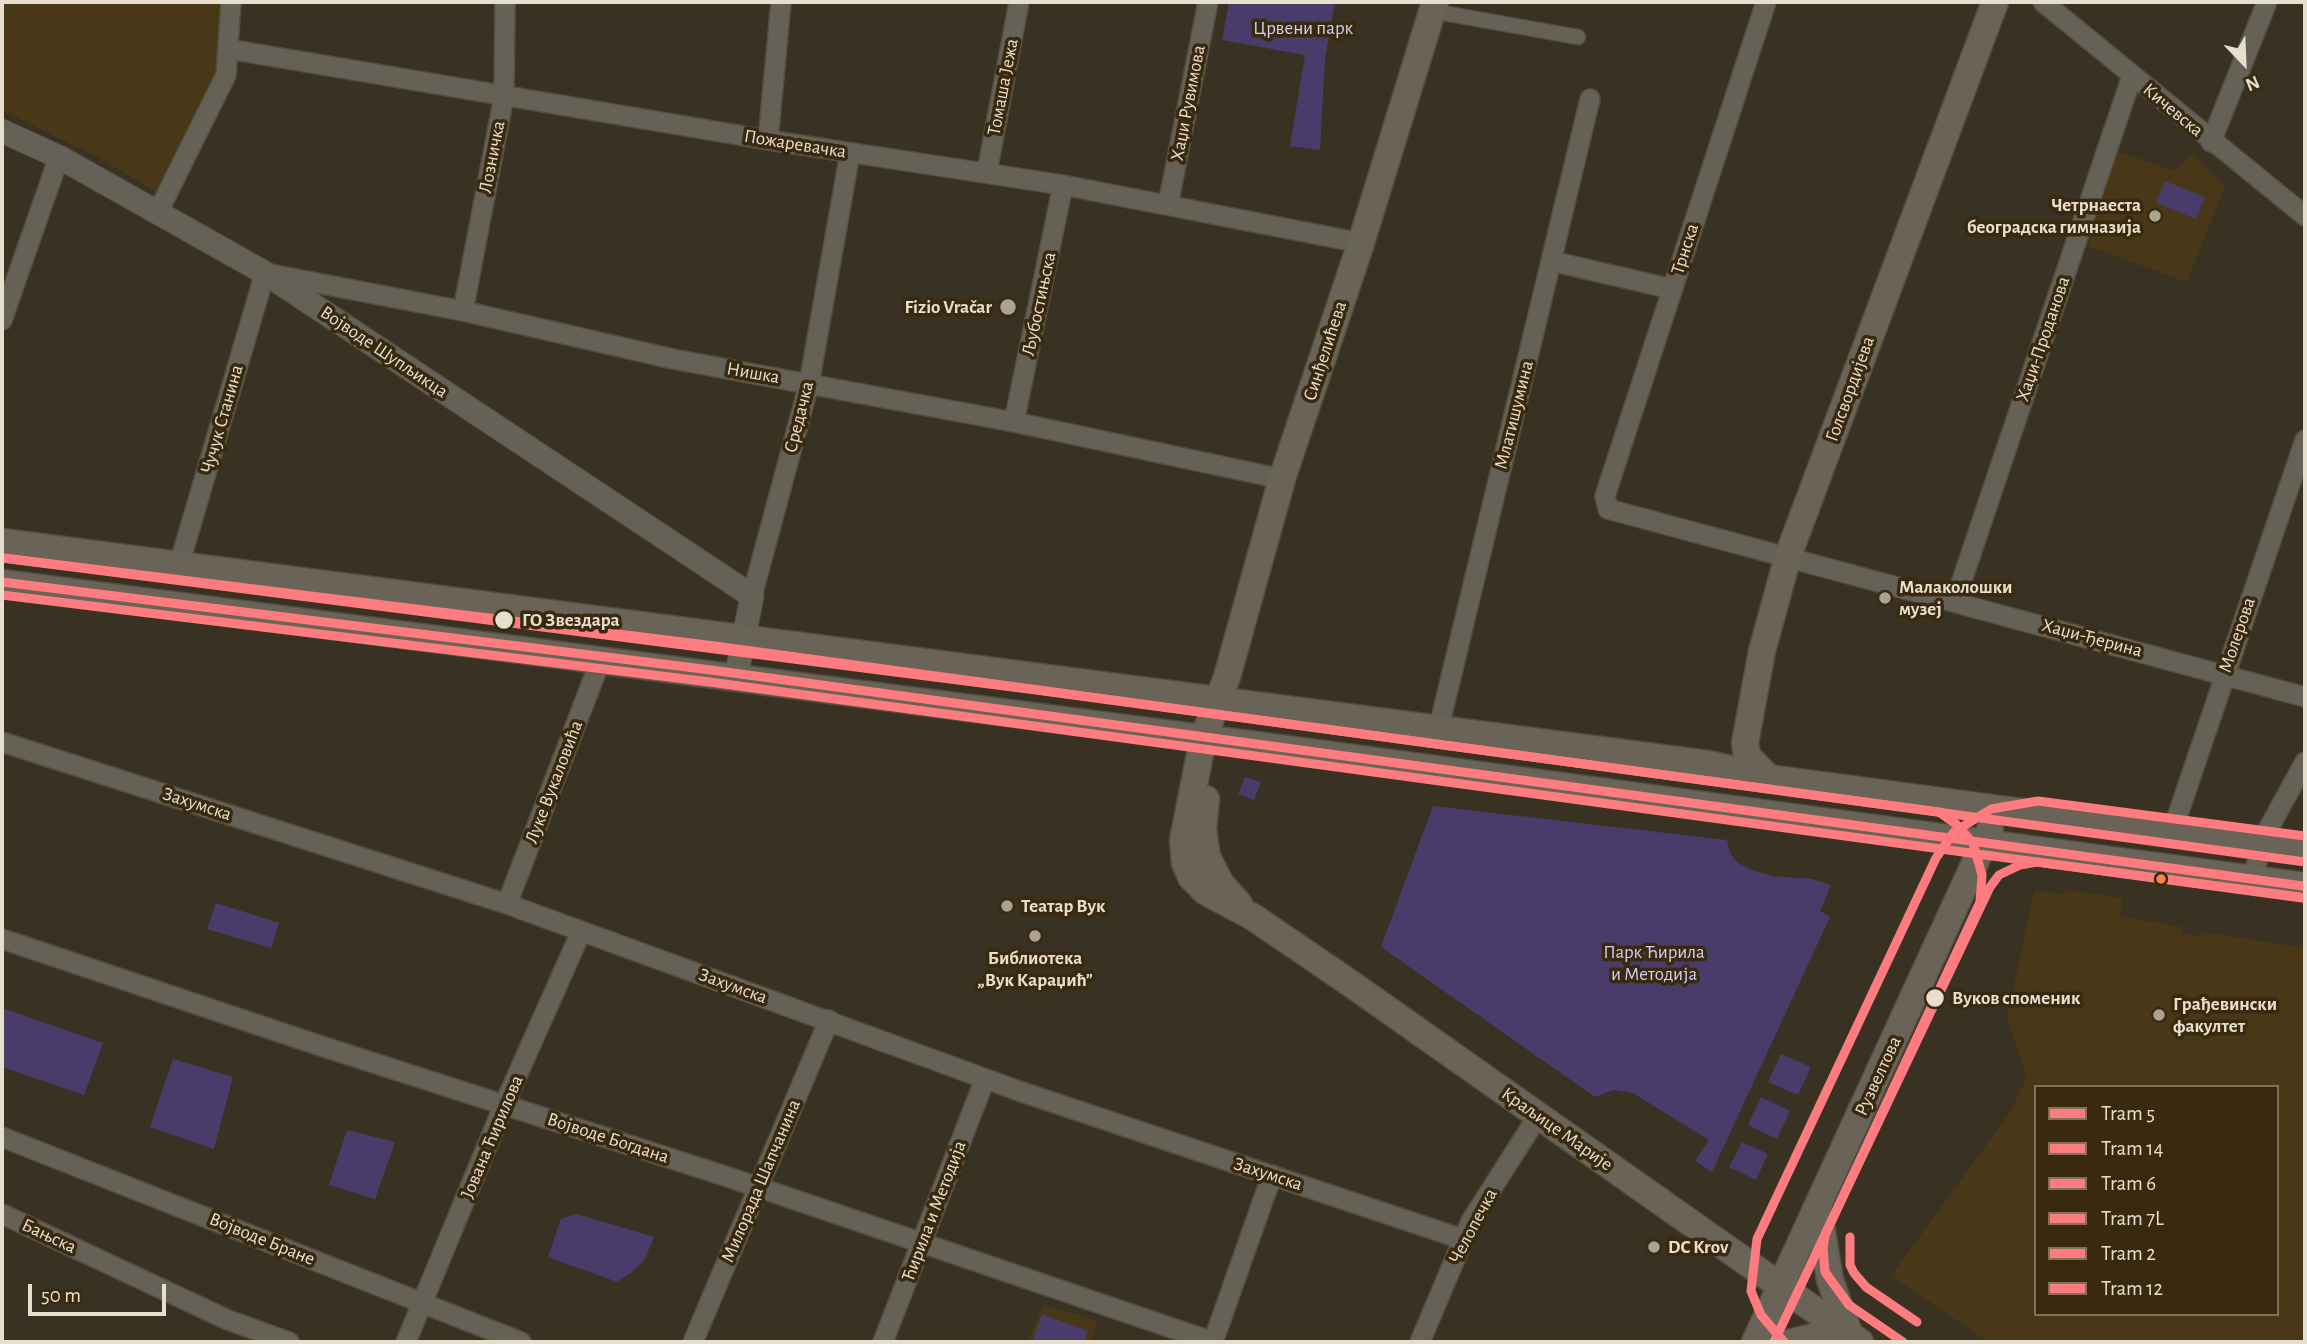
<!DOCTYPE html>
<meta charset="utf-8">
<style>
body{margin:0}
#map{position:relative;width:2307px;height:1344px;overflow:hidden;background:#393223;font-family:"Alegreya Sans",sans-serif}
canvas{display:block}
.frame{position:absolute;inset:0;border:4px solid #e8dece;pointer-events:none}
.legend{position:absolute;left:2034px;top:1085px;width:245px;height:231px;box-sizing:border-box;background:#392a0f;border:2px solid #7f725b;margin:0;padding:9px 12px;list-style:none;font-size:21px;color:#e8dece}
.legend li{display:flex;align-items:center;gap:14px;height:35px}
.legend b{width:35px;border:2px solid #7f725b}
.north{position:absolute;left:2209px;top:28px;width:70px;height:70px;-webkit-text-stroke:5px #392a0f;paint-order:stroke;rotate:157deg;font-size:19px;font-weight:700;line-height:28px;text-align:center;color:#e8dece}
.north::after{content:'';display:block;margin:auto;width:24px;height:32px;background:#e8dece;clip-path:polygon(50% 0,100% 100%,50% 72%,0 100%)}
.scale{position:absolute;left:28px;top:1284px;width:138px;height:32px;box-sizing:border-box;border:4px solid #e8dece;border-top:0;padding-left:9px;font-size:21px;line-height:24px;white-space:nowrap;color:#e8dece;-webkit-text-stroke:5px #392a0f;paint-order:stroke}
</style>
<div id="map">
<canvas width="2307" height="1344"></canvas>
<div class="frame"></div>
<ul class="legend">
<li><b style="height:9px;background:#fe7c7f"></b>Tram 5</li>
<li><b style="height:9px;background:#fe7c7f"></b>Tram 14</li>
<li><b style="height:9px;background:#fe7c7f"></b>Tram 6</li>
<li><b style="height:9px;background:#fe7c7f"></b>Tram 7L</li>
<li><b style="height:9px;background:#fe7c7f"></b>Tram 2</li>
<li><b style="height:9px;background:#fe7c7f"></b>Tram 12</li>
</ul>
<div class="north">N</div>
<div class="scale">50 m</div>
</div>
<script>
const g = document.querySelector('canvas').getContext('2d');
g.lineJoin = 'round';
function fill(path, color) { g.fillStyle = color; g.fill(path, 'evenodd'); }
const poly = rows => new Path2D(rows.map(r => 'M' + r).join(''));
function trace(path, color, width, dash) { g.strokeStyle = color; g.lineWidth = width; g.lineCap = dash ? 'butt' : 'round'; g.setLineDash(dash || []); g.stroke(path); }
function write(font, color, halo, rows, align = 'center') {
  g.font = font + ' "Alegreya Sans",sans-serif'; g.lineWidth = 7; g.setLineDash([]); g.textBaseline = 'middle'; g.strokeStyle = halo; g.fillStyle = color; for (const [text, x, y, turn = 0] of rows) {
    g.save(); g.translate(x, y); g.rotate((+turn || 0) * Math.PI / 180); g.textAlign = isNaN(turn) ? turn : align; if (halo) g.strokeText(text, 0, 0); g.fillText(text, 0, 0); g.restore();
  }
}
fill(poly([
 [2,2,223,2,216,74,160,194,101,159,2,110],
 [2117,151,2174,171,2193,154,2225,186,2187,282,2088,246],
 [2066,890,2123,898,2120,916,2181,927,2182,934,2200,936,2202,932,2305,948,2305,1342,1989,1342,1891,1276,2011,1111,2027,1077,2007,1019,2034,891,2065,894],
 [2036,1087,2277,1087,2277,1314,2036,1314],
 [1043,1305,1098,1321,1090,1342,1028,1342]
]), '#493818');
fill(poly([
 [1229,2,1335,2,1325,59,1320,150,1290,146,1305,55,1222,40],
 [2165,181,2205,197,2196,219,2156,203],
 [1245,777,1261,782,1254,800,1238,794],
 [1433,806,1727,840,1730,853,1738,863,1752,870,1773,876,1812,879,1831,885,1820,911,1830,917,1712,1172,1695,1161,1709,1140,1633,1093,1613,1090,1595,1097,1381,947],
 [216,903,279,923,271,948,207,929],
 [2,1008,103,1043,84,1095,2,1067],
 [1781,1054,1811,1067,1798,1095,1768,1082],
 [173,1059,233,1077,214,1149,150,1127],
 [1761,1097,1790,1111,1777,1139,1748,1125],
 [347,1130,395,1142,375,1199,329,1185],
 [1742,1142,1768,1154,1756,1180,1729,1167],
 [577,1214,654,1237,644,1261,631,1273,617,1282,548,1257,561,1219],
 [1042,1314,1088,1331,1084,1342,1032,1342]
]), '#493c6a');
const pedestrian = poly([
 [1432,11,1578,37]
]);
const minor = poly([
 [1766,2,1605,496,1608,509,2305,697],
 [2043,2,2305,216],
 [228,49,768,140,1063,185,1361,243],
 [768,140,781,2],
 [2211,142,2267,2],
 [987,172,1019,2],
 [1168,205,1208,2],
 [157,214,226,75,231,2],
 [1551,261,1672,289],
 [463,311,504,96,505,2],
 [2,320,59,157],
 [1014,422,1063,185],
 [179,565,265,273,463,311,673,359,1014,422,1282,479],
 [752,596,809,384,850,153],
 [1955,601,2132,76],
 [1438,731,1590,99],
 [2,742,507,904,1019,1091,1462,1239],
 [2172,832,2305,440],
 [2254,879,2260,844,2305,762],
 [507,904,601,659],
 [2,939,318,1045,725,1176,1213,1342],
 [2,1137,521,1342],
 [2,1214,228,1320,289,1342],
 [406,1342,504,1105,581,932],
 [693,1342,829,1020],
 [883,1342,985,1079],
 [1213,1342,1272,1175],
 [1420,1342,1471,1221,1538,1116]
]);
const tertiary = poly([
 [2,131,59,157,265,273,752,596,736,678]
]);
const secondary = poly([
 [1435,2,1361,243,1282,479,1227,677,1203,739,1183,840,1185,863,1191,877,1206,892,1253,917,1347,981,1860,1342],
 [2,542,1708,764,1769,778,2305,850],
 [2,583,1264,746,2305,886],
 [1769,778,1747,756,1745,743,1762,651,1788,556,1995,2],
 [1206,799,1203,829,1207,857,1221,884,1239,904],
 [1818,1207,1830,1280,1850,1336],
 [1755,1342,1990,830],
 [1792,1342,1826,1334,1850,1336]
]);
trace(pedestrian, '#544d3f', 17);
trace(minor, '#544d3f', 22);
trace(tertiary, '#544d3f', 25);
trace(secondary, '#544d3f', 29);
trace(pedestrian, '#666156', 14);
trace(minor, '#666156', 19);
trace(tertiary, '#666156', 23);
trace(secondary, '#6a6357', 26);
trace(poly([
 [2,558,1036,690,1939,812,1956,824,1973,843,1982,875,1980,902,1825,1235,1823,1249,1825,1272,1849,1305,1903,1342]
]), '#fe7c7f', 9);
trace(poly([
 [2,582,711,670,2303,886]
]), '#fe7c7f', 9);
trace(poly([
 [4,558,715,646,2305,862]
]), '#fe7c7f', 9);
trace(poly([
 [2,595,710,682,2302,898]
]), '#fe7c7f', 9);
trace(poly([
 [1850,1237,1850,1265,1854,1273,1866,1287,1917,1322],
 [1784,1342,1761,1315,1751,1291,1757,1239,1936,858,1954,832,1991,809,2038,801,2305,836]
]), '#fe7c7f', 9);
trace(poly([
 [1774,1342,1990,887,1999,875,2020,865,2037,862,2300,897]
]), '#fe7c7f', 9);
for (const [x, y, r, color] of [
 [2155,216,7,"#aba292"],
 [1008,307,9,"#aba292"],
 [1885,598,7,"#aba292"],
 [504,620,10,"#e8dece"],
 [2161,879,6,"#f8844c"],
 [1007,906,7,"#aba292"],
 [1035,936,7,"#aba292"],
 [1935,998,10,"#e8dece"],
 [2159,1015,7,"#aba292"],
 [1654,1247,7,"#aba292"]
]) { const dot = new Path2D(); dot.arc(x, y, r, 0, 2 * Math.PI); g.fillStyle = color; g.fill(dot); trace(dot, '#392a0f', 2.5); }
write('19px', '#d5cdf6', '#392a0f', [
 ["Црвени парк",1303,28],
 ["Парк Ћирила",1654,952],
 ["и Методија",1654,974]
]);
write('19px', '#e8dece', '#392a0f', [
 ["Томаша Јежа",1003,87,-79],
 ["Хаџи Рувимова",1188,103,-79],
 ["Кичевска",2173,110,40],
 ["Пожаревачка",795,144,9],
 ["Лозничка",492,157,-79],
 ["Трнска",1685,249,-72],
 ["Љубостињска",1039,304,-78],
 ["Хаџи-Проданова",2043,339,-71],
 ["Синђелићева",1325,351,-72],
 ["Војводе Шупљикца",384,352,34],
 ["Нишка",753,373,10],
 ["Голсвордијева",1850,389,-70],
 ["Млатишумина",1514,415,-76],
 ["Средачка",799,417,-76],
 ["Чучук Станина",222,419,-74],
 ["Молерова",2237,635,-71],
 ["Хаџи-Ђерина",2092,638,15],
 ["Луке Вукаловића",554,782,-69],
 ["Захумска",197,804,18],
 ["Захумска",733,986,20],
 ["Рузвелтова",1878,1076,-65],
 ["Краљице Марије",1557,1129,35],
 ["Јована Ћирилова",492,1137,-67],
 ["Војводе Богдана",608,1138,18],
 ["Захумска",1268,1174,18],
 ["Милорада Шапчанина",761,1181,-67],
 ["Ћирила и Методија",934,1211,-69],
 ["Челопечка",1473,1226,-62],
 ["Бањска",49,1236,25],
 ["Војводе Бране",262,1239,22]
]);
write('bold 19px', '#e8dece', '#392a0f', [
 ["Четрнаеста",2141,205,"right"],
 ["београдска гимназија",2141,227,"right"],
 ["Fizio Vračar",992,307,"right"],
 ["Малаколошки",1899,587],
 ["музеј",1899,609],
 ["Театар Вук",1021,906],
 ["Библиотека",1035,958,"center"],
 ["„Вук Караџић”",1035,980,"center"],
 ["Грађевински",2173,1004],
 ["факултет",2173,1026],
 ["DC Krov",1668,1247]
], 'left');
write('bold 19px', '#e8dece', '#392a0f', [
 ["ГО Звездара",522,620],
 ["Вуков споменик",1952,998]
], 'left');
</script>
